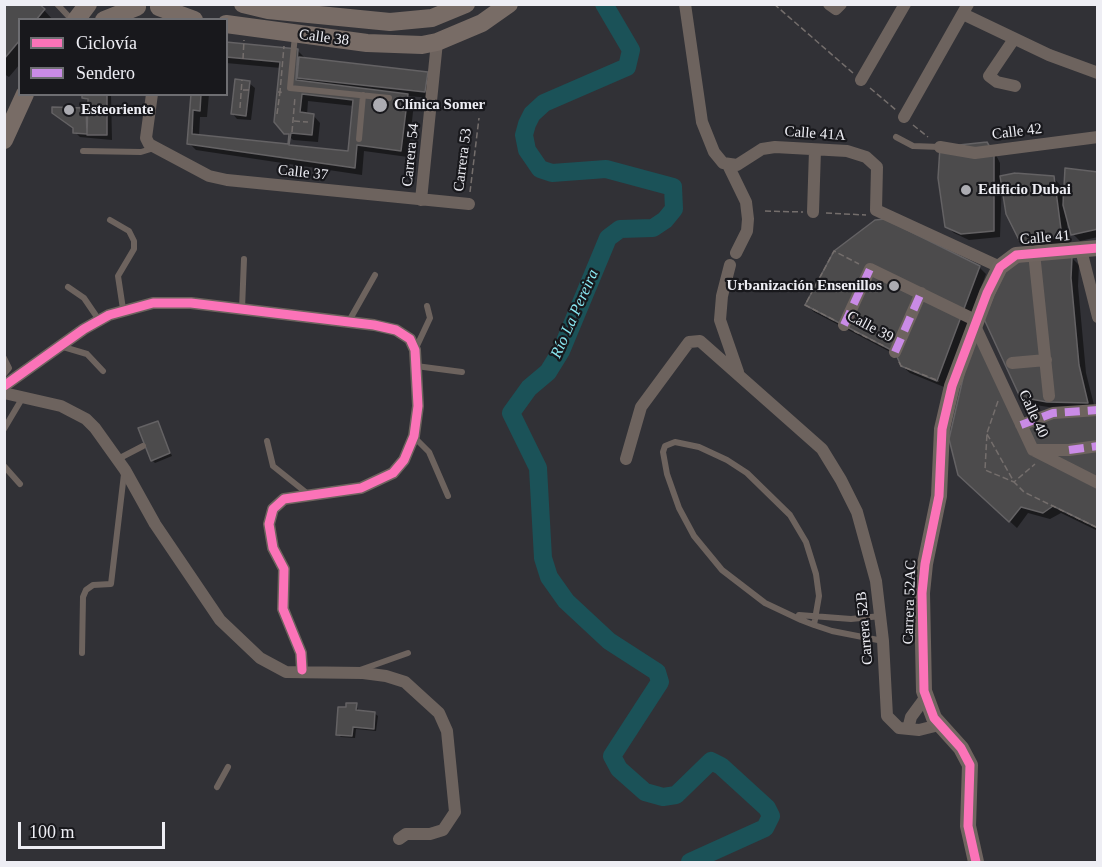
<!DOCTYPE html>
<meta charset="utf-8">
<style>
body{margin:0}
#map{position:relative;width:1102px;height:867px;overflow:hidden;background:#313136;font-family:Georgia,serif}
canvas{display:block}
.frame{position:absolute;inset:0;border:6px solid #eeeef4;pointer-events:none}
.legend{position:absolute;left:18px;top:18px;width:210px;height:78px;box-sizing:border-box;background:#18181c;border:2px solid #6e6e72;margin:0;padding:8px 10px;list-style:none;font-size:18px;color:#eeeef4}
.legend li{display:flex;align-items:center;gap:12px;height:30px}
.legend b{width:30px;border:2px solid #6e6e72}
.scale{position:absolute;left:18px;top:822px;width:147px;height:27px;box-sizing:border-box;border:3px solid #eeeef4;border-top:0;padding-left:8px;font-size:18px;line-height:21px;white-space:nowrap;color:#eeeef4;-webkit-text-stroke:4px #18181c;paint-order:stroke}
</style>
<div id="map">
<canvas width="1102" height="867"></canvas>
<div class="frame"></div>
<ul class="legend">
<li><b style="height:8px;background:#fb73b8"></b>Ciclovía</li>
<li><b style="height:8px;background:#ca8be6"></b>Sendero</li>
</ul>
<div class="scale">100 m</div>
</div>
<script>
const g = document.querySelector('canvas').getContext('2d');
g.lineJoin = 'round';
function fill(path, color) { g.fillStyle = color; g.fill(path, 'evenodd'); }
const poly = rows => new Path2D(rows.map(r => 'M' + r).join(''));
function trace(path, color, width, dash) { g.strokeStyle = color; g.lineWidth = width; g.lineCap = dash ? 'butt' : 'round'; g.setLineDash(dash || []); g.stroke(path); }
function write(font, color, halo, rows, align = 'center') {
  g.font = font + ' Georgia,serif'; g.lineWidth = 4.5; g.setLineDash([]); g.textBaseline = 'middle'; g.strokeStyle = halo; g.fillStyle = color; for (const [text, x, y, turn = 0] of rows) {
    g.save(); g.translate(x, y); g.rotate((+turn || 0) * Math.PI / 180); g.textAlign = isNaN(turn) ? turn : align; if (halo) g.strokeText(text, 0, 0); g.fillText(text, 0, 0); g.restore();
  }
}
fill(poly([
 [4,4,44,10,53,20,20,20,20,64,9,77,4,74],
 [226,45,298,51,305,58,427,73,434,80,432,98,407,96,414,103,408,157,364,151,362,175,196,150,189,143,192,94,209,94,207,117,200,117,199,136,349,153,354,106,308,101,307,115,313,115,320,123,318,142,293,140,285,132,281,68,226,63],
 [249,83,255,88,251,120,237,119,232,113],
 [83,94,111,94,112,140,80,137,75,132,86,110,89,113,88,102],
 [994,151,1000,163,1000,177,1015,175,1053,177,1060,185,1063,202,1098,174,1098,237,1080,241,1073,234,1066,211,1069,244,1029,248,1022,241,1002,180,1000,237,969,240,954,233,946,226],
 [1072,258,1079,265,1078,286,1086,373,1095,409,1055,408,1029,404,1021,397],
 [979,267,986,274,944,387,910,373,902,366,898,356,814,312,807,305],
 [1098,412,1098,531,1061,513,1050,519,1028,513,1017,528,967,482,1026,424],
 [157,423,172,456,155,463,152,460],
 [356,705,359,712,374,713,378,716,376,731,356,729,355,738,341,737,338,734,348,709]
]), '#0007');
trace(poly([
 [604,4,631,50,627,67,544,103,532,114,527,124,524,135,527,150,540,169,552,173,606,169,673,187,674,209,665,220,653,228,620,229,608,238,561,351,548,372,529,388,511,413,538,468,543,558,549,577,566,601,609,641,657,672,660,682,612,756,619,769,645,792,663,797,676,795,711,761,721,766,767,808,771,816,765,828,690,862]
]), '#1b5258', 18);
const building = poly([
 [4,4,39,4,45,9,36,20,20,20,20,40,4,59,4,4],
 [226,42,298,49,296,80,408,94,401,151,357,145,355,168,187,144,191,94,201,94,200,111,193,110,192,134,288,144,289,134,284,134,274,122,280,62,226,57,226,42],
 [302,94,353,100,348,151,289,145,291,133,312,135,314,114,300,112,302,94],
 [299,57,428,72,425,92,297,78,299,57],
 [235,79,250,81,246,116,231,114,235,79],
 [82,94,107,94,107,135,87,135,88,99,82,98,82,94],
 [52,107,86,108,87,134,73,133,73,128,52,113,52,107],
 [987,142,994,154,994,231,961,234,945,227,938,178,940,147,987,142],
 [1065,168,1098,172,1098,229,1071,235,1063,205,1065,168],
 [1015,173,1054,176,1062,237,1020,242,1006,214,1000,176,1015,173],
 [885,219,980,266,937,381,901,366,895,352,805,305,834,251,875,220,885,219],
 [1034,257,1072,257,1071,278,1079,365,1088,403,1047,402,1020,397,984,319,1006,266,1034,257],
 [975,326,1025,423,1098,410,1098,528,1053,506,1043,513,1021,507,1009,522,958,475,949,439,975,326],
 [158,421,170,453,151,461,138,428,158,421],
 [346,703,357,703,356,710,375,712,374,729,353,727,352,736,336,735,338,707,346,707,346,703]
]);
fill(building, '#4c4b4c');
trace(building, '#646264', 1.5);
trace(poly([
 [774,4,853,73],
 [243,59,244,40],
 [870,88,896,110],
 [243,90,249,90],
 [278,92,280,92,284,46],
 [240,108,242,80],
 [277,114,280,92,284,93],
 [294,121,308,122],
 [913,125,928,137],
 [292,132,295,97],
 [470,192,479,118],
 [765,211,803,212],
 [826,213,866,215],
 [834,320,805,305,834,251,859,264],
 [854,331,884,346],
 [899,362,901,366,939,381],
 [998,401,987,433,985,470,1014,482,1035,464],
 [987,434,1014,482,1024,492,1098,528]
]), '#746e6c', 1.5, [6, 3]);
trace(poly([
 [57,4,72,20],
 [295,35,290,88,389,98],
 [896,137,913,146,940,147],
 [359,139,363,95],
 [83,151,141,152,154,148],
 [110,220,129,231,134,241,134,249,118,276,123,309],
 [68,287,84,298,99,320],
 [242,309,244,259],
 [349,321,375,275],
 [60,346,87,354,103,371],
 [415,350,430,318,427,306],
 [4,358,9,368,4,374],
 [416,366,462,372],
 [4,429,23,397],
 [414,437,429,452,448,496],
 [267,441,273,466,308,494],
 [118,459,143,446],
 [4,466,20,484],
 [799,615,851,619,881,616],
 [814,625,819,596,816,574,806,542,790,515,747,473,727,460,699,447,675,442,665,446,663,452,667,474,679,508,694,536,722,570,765,603,801,620,814,625,832,631,883,641],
 [82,653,83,597,86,590,93,585,111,584,124,474],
 [360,670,408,653],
 [217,787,228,767]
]), '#6d635e', 6);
trace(poly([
 [685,4,702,122,714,152,723,163,737,165,762,149,775,147,847,151,866,157,877,167,876,210,1000,267],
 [829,4,836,9,841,4],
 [963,14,1049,55,1098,73],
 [1014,39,989,76,997,82,1015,86],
 [861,80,905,4],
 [152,94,146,138,149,144,209,176,227,180,469,204],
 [904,117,968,4],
 [940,147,975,153,1098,137],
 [728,165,746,202,748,219,747,231,736,253],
 [421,200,437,42],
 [813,212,815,150],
 [1081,250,1098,317],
 [1034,253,1049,396],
 [730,265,722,296,720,320,738,372],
 [844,325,870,269,977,321],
 [975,326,1033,450,1098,483],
 [895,352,921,293],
 [1012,363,1046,360],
 [4,386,84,329,109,315,153,303,191,303,374,325,396,330,410,339,415,350,418,406,414,436,404,460,393,473,361,488,284,499,273,509,269,524,273,548,284,569,283,609,301,653,302,670],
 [4,393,61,406,86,419,95,428,125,470,155,524,220,620,260,658,286,672,363,673,386,676,405,682,439,713,447,731,455,812,443,830,430,834,406,834,399,839],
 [1021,425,1053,413,1098,410],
 [1033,450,1069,450,1098,446],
 [626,459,641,407,689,342,700,341,822,449,841,480,857,512,876,581,883,641,887,716,899,728,919,730,939,725],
 [908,729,911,717,925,698]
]), '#6d635e', 12);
trace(poly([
 [976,862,968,826,970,765,961,748,934,718,924,691,922,593,925,564,939,496,942,429,952,386,987,293,1000,267,1016,255,1098,248]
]), '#706560', 16);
trace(poly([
 [243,4,268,10,390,22,432,18,466,4],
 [159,7,194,20],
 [76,20,88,4],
 [104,20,137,7],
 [226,24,367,43,422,45,437,42,482,23,509,4],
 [4,140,25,94]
]), '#786c66', 18);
trace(poly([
 [844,325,870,269],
 [895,352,921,293],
 [1021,425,1053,413,1098,410],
 [1069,450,1098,446]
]), '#ca8be6', 8, [15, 8]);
trace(poly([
 [4,386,84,329,109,315,153,303,191,303,374,325,396,330,410,339,415,350,418,406,414,436,404,460,393,473,361,488,284,499,273,509,269,524,273,548,284,569,283,609,301,653,302,670],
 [976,862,968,826,970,765,961,748,934,718,924,691,922,593,925,564,939,496,942,429,952,386,987,293,1000,267,1016,255,1098,248]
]), '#fb73b8', 9);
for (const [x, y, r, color] of [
 [380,105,8,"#acacb2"],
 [69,110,6,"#acacb2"],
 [966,190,6,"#acacb2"],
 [894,286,6,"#acacb2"]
]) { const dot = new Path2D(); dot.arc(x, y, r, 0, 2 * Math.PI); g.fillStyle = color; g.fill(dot); trace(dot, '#18181c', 2); }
write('15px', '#eeeef4', '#18181c', [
 ["Calle 38",324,38,7],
 ["Calle 42",1017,132,-7],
 ["Calle 41A",815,134,4],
 ["Carrera 54",411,155,-84],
 ["Carrera 53",463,160,-83],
 ["Calle 37",303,173,6],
 ["Calle 41",1045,238,-5],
 ["Calle 39",870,327,28],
 ["Calle 40",1033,414,65],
 ["Carrera 52AC",910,602,-88],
 ["Carrera 52B",865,628,-95]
]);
write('bold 15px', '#eeeef4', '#18181c', [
 ["Clínica Somer",394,105],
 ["Esteoriente",81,110],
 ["Edificio Dubai",978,190],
 ["Urbanización Ensenillos",882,286,"right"]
], 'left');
write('italic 16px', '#8ae9f3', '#18181c', [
 ["Río La Pereira",575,314,-66]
]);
</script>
